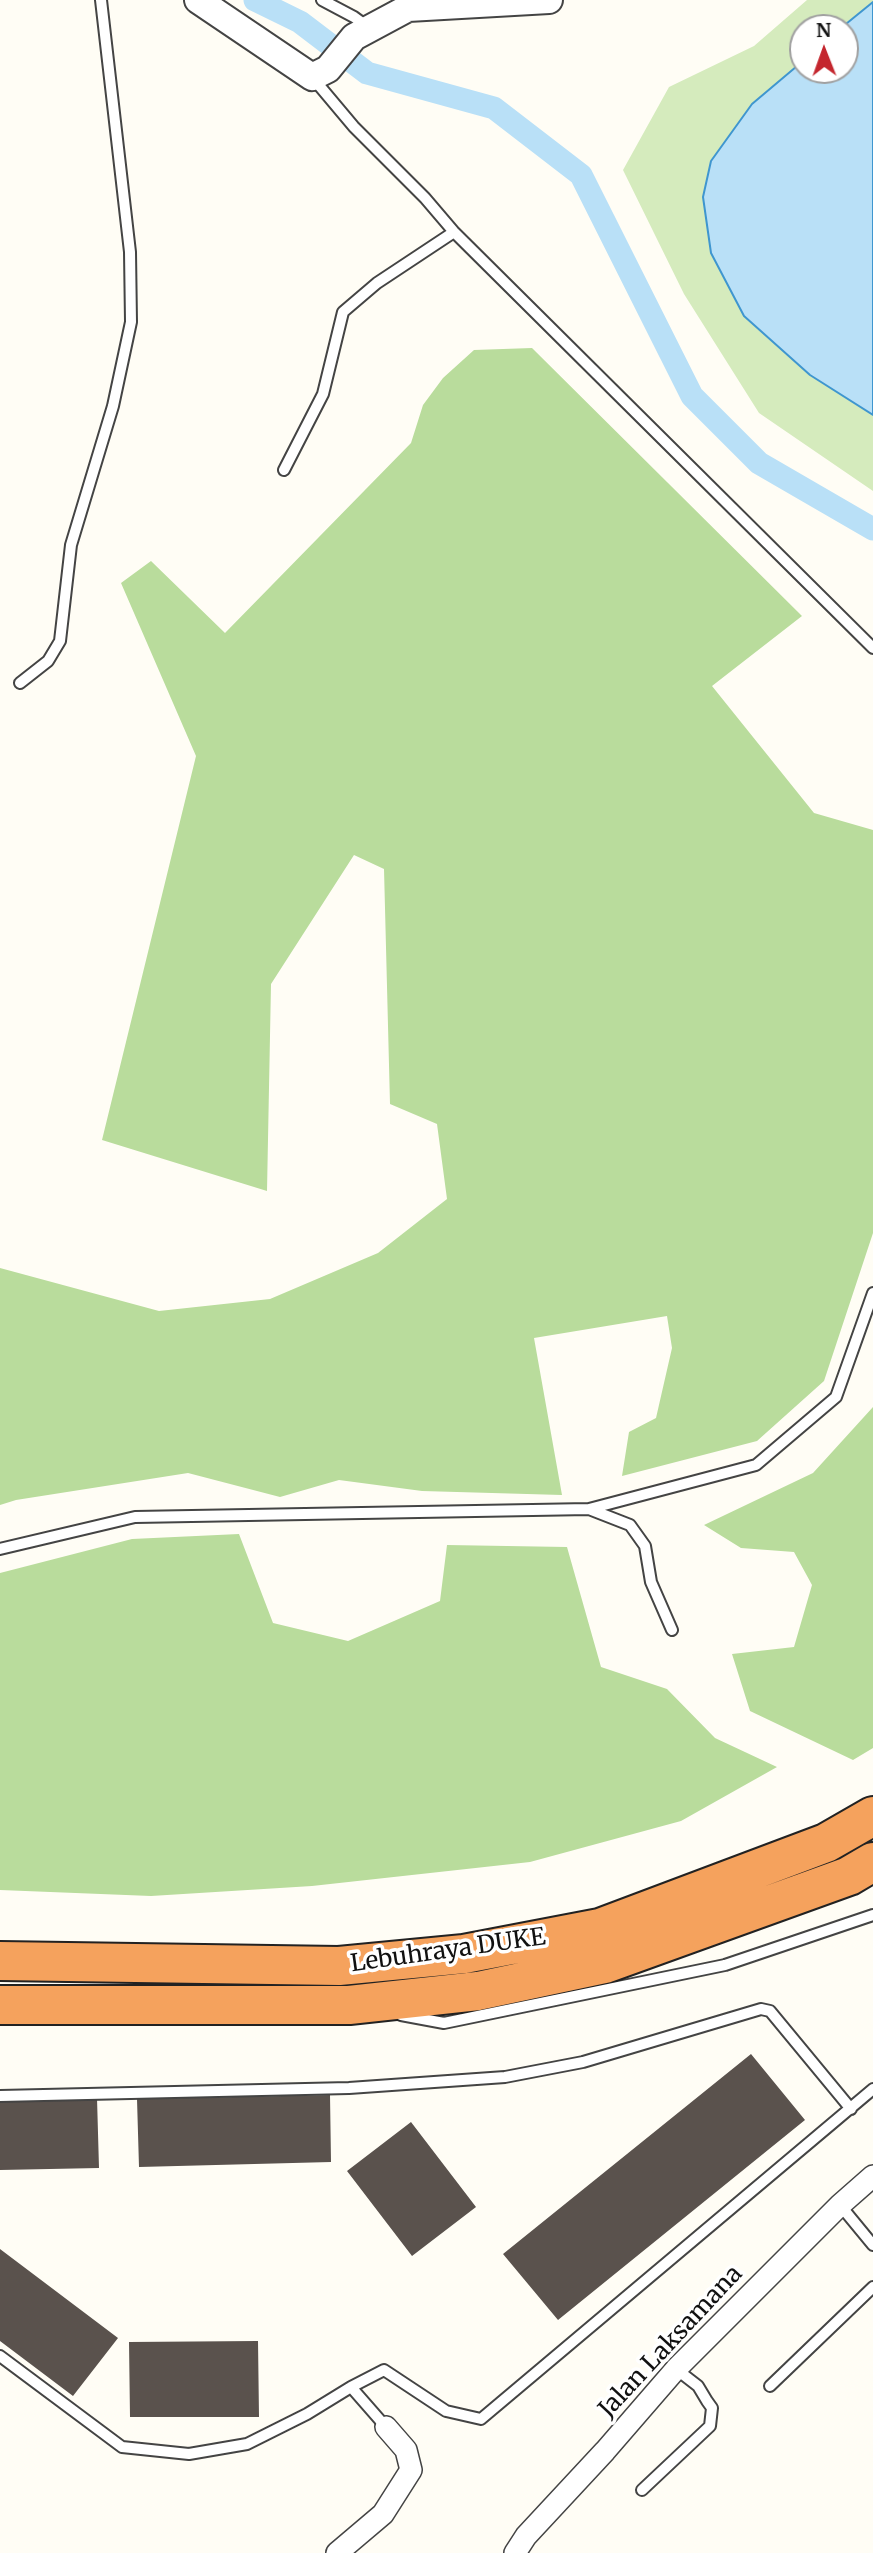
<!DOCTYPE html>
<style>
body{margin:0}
#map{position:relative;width:873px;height:2553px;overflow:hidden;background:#fffdf5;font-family:Merriweather,serif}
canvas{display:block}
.north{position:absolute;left:789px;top:14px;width:70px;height:70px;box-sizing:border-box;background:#fff;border:2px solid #a0a0a0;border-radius:50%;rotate:359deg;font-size:19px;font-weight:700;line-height:28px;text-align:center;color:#111}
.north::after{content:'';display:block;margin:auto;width:24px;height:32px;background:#c4262e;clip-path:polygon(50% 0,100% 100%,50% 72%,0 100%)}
</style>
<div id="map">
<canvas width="873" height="2553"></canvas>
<div class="north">N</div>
</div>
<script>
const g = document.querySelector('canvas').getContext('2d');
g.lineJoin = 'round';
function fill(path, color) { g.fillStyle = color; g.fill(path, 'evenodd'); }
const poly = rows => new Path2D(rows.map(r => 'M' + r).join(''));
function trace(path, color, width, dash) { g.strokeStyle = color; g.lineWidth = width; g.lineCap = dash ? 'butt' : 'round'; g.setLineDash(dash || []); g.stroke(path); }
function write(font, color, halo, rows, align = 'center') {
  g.font = font + ' Merriweather,serif'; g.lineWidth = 7; g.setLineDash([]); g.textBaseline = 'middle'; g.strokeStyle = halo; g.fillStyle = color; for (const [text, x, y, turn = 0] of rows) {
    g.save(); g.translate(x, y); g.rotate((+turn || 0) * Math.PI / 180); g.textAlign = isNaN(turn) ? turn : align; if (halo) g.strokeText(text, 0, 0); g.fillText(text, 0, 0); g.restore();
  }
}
fill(poly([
 [807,0,873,0,873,491,759,413,684,294,623,170,669,87,754,46],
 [803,28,845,28,845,70,803,70]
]), '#d5ebbd');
fill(poly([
 [532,348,802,616,712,686,814,813,873,830,873,1233,824,1381,757,1441,622,1476,629,1432,656,1418,672,1348,667,1316,534,1338,562,1495,422,1491,339,1480,280,1497,188,1473,16,1500,0,1505,0,1268,159,1311,270,1299,378,1253,447,1199,437,1124,390,1104,384,869,354,855,271,984,267,1191,102,1140,196,756,121,583,151,561,225,633,411,443,423,405,443,378,474,350],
 [873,1407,873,1748,853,1760,750,1711,732,1654,794,1647,812,1585,794,1552,741,1548,704,1525,813,1473],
 [239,1534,273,1623,348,1641,440,1601,447,1545,567,1547,601,1667,667,1689,715,1738,777,1767,681,1821,530,1862,312,1886,151,1896,0,1890,0,1573,132,1539]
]), '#b9dc9c');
const water = poly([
 [873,2,873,415,810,375,744,316,711,253,703,197,711,161,752,104,803,61,803,70,845,70,845,28,841,28,873,2]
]);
fill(water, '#b9e0f7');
trace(water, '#3f96cf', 2);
trace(poly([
 [255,0,300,22,367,73,494,108,581,175,692,396,759,463,873,529]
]), '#b9e0f7', 23);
fill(poly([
 [751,2054,805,2120,558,2320,503,2254],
 [330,2095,331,2162,139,2167,137,2099],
 [97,2098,99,2168,0,2170,0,2101],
 [411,2122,476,2207,412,2256,347,2171],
 [0,2249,118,2338,73,2396,0,2341],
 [258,2341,259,2417,130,2417,129,2342]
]), '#5a524d');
const service = poly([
 [322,0,354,17,369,28],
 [312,77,354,127,425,198,454,232,873,648],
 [284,470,323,394,343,312,377,283,454,232],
 [20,683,48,661,60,641,71,545,113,406,131,322,130,252,101,0],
 [589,1509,630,1525,645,1546,651,1582,672,1630],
 [0,1549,135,1517,589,1509,756,1465,836,1397,873,1293],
 [401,2015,444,2023,725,1965,873,1915],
 [0,2096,349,2088,505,2077,583,2062,761,2009,770,2011,851,2109],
 [840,2205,873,2245],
 [0,2356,122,2447,189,2454,247,2444,307,2414,351,2387,384,2370,446,2411,481,2419,873,2089],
 [770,2386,873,2287],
 [351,2387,386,2427],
 [642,2490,710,2426,712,2408,707,2401,698,2386,676,2369]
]);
const minor = poly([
 [337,2553,383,2514,411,2470,406,2450,386,2427],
 [515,2553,526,2536,605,2451,676,2369,840,2205,873,2176]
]);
const tertiary = poly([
 [198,0,312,77,328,69,354,37,408,8,549,0]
]);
const motorway = poly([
 [0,1961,339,1966,464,1954,600,1928,826,1843,873,1816],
 [0,2005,349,2005,478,1991,605,1964,849,1876,873,1862]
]);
trace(service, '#444', 14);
trace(minor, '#444', 24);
trace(tertiary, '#444', 30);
trace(motorway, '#222', 42);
trace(service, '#fff', 10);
trace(minor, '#fff', 21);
trace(tertiary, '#fff', 26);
trace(motorway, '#f5a25d', 38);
write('24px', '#111', '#fff', [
 ["Lebuhraya DUKE",448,1951,-8],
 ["Jalan Laksamana",671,2342,-47]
]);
</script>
